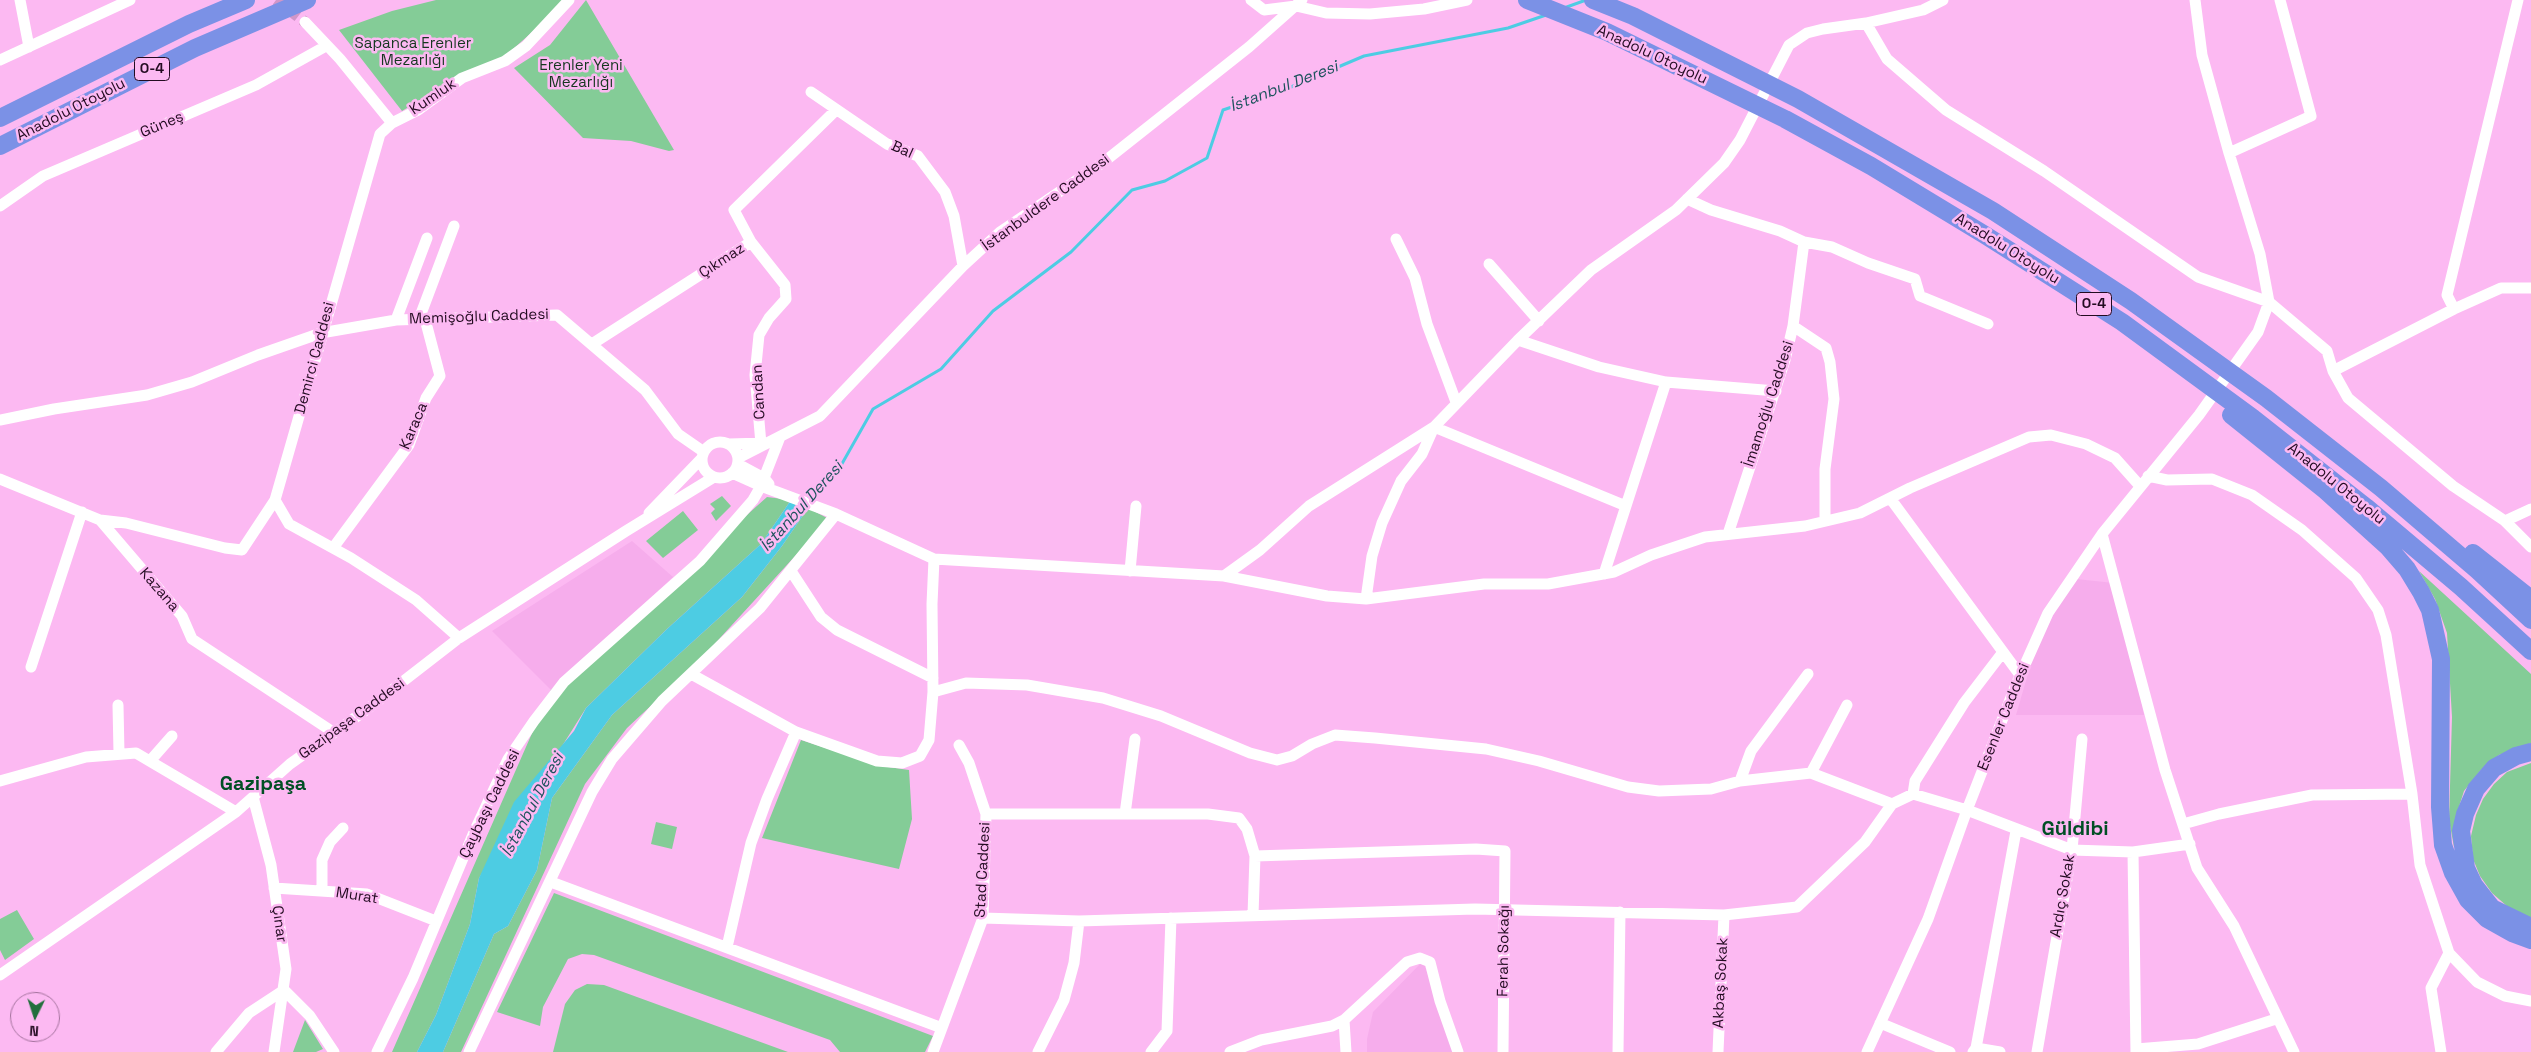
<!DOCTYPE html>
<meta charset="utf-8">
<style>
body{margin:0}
#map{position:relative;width:2531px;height:1052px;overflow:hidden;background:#fcb9f2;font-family:"Space Grotesk",sans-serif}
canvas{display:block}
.north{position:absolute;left:10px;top:992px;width:50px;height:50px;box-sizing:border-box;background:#fcb9f2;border:1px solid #a5739e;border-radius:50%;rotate:184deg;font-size:14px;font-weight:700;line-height:20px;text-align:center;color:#230b21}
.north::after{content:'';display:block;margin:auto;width:18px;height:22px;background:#226f3d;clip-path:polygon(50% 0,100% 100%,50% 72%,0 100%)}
</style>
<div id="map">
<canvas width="2531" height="1052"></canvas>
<div class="north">N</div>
</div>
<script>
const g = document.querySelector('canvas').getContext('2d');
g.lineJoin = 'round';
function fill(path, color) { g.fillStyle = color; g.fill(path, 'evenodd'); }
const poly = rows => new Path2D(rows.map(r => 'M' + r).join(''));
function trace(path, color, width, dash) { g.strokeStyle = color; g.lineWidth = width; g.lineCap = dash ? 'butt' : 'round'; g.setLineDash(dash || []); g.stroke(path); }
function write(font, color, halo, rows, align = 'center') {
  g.font = font + ' "Space Grotesk",sans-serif'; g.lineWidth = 5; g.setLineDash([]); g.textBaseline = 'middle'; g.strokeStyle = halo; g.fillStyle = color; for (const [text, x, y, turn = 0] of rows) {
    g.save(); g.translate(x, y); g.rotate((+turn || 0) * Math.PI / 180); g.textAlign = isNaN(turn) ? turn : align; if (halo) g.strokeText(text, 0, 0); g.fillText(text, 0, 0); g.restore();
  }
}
fill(poly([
 [632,541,673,577,551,690,492,631],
 [2076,579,2114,583,2131,648,2144,715,2016,715,2034,653,2070,582],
 [1423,961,1456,1052,1367,1052,1367,1039,1373,1012]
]), '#f6adec');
fill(poly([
 [436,0,563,0,549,17,503,58,454,80,402,111,339,30,392,11],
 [586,0,674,150,669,151,631,141,583,138,514,68,550,45],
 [722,496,731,506,716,521,711,513,715,509,710,504],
 [767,497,791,500,761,544,667,629,586,708,479,878,470,924,436,1015,417,1052,392,1052,551,690],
 [808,508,829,519,699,661,627,728,585,784,461,1052,443,1052,494,934,508,926,537,870,552,798,612,715,742,597,782,546],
 [683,511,698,530,663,558,646,541],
 [2419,571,2531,674,2531,743,2499,755,2481,770,2464,791,2456,816,2454,847,2449,820,2452,717,2447,633,2435,599],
 [801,740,881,766,909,770,912,819,899,869,762,838],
 [2531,763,2531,919,2508,907,2492,893,2480,876,2473,859,2471,836,2476,815,2483,799,2494,784,2507,772],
 [656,822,677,827,672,849,651,844],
 [554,893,933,1036,925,1052,840,1052,830,1040,594,955,582,954,568,959,543,1007,540,1026,497,1012],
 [17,910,34,939,5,960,0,950,0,919],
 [587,984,604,985,788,1052,553,1052,565,1004,575,990],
 [305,1020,323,1049,316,1052,293,1052]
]), '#84cc97');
fill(poly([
 [791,500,808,508,782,546,742,597,612,715,552,798,537,870,508,926,494,934,443,1052,417,1052,436,1015,470,924,479,878,514,802,574,731,586,708,667,629,761,544]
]), '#4dcce3');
trace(poly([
 [1564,8,1586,0],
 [806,500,839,469,873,409,941,369,993,311,1071,252,1132,190,1165,181,1207,158,1223,110,1291,87,1364,56,1508,28,1546,15]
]), '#4dcce3', 3);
trace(poly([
 [276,0,305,22]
]), '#d196c8', 11, [11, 5.5]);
trace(poly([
 [20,0,29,47],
 [1251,0,1264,10,1296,6,1326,13,1370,14,1424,9,1467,0],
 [305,22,340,59,392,123,380,134,275,500,289,524,351,558,416,600,459,638],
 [1866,23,1887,59,1946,110,2044,171,2198,277,2269,302,2327,351,2333,371,2348,398,2453,486,2505,521,2531,547],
 [0,60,130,0],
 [811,92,887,144,918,156,945,192,954,216,963,266],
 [392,123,418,110,462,78,505,61,526,46,569,0],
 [2229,153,2311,116,2280,0],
 [1687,199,1711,210,1780,231,1804,242,1832,247,1868,263,1915,279,1920,296,1988,324],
 [0,206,43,176,256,85,326,46],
 [1396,239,1415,278,1427,324,1456,402],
 [751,242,785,285,786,299,769,318,759,335,755,375,761,444],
 [1489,264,1539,321],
 [2454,309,2447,295,2518,0],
 [419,319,454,226],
 [396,320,427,238],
 [1793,326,1826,348,1830,362,1834,399,1825,469,1825,521],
 [1518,340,1599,367,1666,382,1776,391],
 [592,344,751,242,734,210,836,110],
 [2333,371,2454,309,2501,288,2531,288],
 [0,420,54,409,147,395,192,382,258,355,321,333,396,320,557,315,645,390,678,434,704,452],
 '702 460a18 18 0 1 1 36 0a18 18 0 1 1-36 0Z',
 [729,444,764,443],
 [738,458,820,416,963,266,1000,232,1105,161,1249,47,1302,0],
 [738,464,764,478,769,484],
 [732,473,761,486,836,514,934,559,1224,576,1260,550,1309,506,1434,427,1518,340,1591,270,1676,210,1724,163,1740,140,1789,45,1807,33,1823,29,1866,23,1923,10,1943,0],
 [2148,476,2167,480,2212,479,2252,495,2302,530,2356,578,2378,610,2386,635,2412,794,2420,865,2449,953,2477,982,2505,996,2531,1001],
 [764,478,780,437],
 [0,479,100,520,182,616,192,639,333,732],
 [1890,498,2020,675],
 [649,513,702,458],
 [100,520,126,523,225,548,242,550,275,500],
 [2505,521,2531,509],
 [1728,534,1785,360,1793,326,1804,242],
 [2102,534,2165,770,2197,868,2234,926,2294,1052],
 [333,548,409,445,426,398,440,376,425,319],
 [791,571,821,617,837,630,933,678],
 [1130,571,1136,506],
 [1604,574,1666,382],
 [1224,576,1327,596,1366,599,1484,584,1548,584,1614,572,1651,555,1705,537,1805,526,1860,513,1910,488,2029,437,2051,435,2086,444,2115,458,2140,486],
 [1366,599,1372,556,1382,523,1401,481,1422,454,1434,427,1626,506],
 [31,667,82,512],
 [691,674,796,732,877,761,902,763,920,756,929,740,933,692,932,604,934,559],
 [933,692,966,683,1027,685,1103,698,1161,716,1250,753,1277,760,1292,756,1312,744,1335,735,1375,738,1486,749,1539,761,1628,787,1659,791,1711,789,1740,781,1811,773,1892,804],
 [118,705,119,753],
 [150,761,172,736],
 [1811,773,1847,705],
 [0,781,86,757,136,753,236,812],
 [1740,781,1751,751,1808,674],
 [1913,794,1915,781,1964,703,2003,652],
 [253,797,271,865,286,969,274,1052],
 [986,814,1208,814,1239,818,1247,829,1255,856,1253,915],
 [1125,814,1135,739],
 [2183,824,2219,814,2312,795,2412,794],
 [2133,852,2136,1052],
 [1255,856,1476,849,1505,851,1503,1052],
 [551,882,942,1028],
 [274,888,367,894,436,921],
 [322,891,322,860,330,842,343,828],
 [983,918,1079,921,1475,909,1724,915,1797,907,1865,842,1892,804,1913,794,1967,810,2072,850,2133,852,2190,844],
 [727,947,751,843,767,799,796,732],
 [0,975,236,812,290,764,370,707,459,638,626,531,714,477],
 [284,990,310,1016,334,1052],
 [1344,1020,1346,1052],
 [1880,1023,1950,1052],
 [1976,1048,2000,1052],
 [2136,1049,2198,1044,2276,1019],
 [216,1052,249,1013,284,990],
 [377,1052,413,978,474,832,508,759,534,721,564,682,700,561,753,500,761,486],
 [469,1052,592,792,612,759,662,701,760,608,836,514],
 [933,1052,983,918,986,814,969,763,959,745],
 [1038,1052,1064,1000,1074,963,1079,921],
 [1151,1052,1167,1031,1171,918],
 [1230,1052,1261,1040,1332,1026,1344,1020,1407,962,1420,958,1430,962,1440,1001,1458,1052],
 [1618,1052,1620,912],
 [1718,1052,1724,915],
 [1867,1052,1928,919,1967,810,2015,687,2048,613,2102,534,2199,415,2258,332,2269,302,2260,254,2229,153,2202,55,2195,0],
 [1973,1052,1976,1048,2016,831],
 [2037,1052,2072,850,2082,739],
 [2441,1052,2431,988,2449,953]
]), '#fff', 11);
trace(poly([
 [1527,0,1607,32,1785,119,1871,166,1985,235,2122,322,2253,418,2366,507,2461,587,2531,651],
 [1593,0,1633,16,1798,99,1993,211,2131,301,2266,398,2381,488,2477,570,2531,620],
 [0,118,189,24,246,0],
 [0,146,195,48,307,0],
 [2231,415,2326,491,2388,547,2407,569,2421,592,2430,610,2441,659,2440,807,2443,845,2453,873,2468,900,2487,919,2512,933,2531,940],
 [2473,553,2531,599],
 [2531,752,2516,756,2494,768,2476,789,2465,814,2461,831,2466,868,2474,885,2492,908,2531,927]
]), '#7b91e6', 18);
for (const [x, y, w] of [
 [152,69,35],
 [2094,304,35]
]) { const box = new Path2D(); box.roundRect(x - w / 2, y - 11.5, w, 23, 4); g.fillStyle = '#fcb9f2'; g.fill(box); trace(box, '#230b21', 1); }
write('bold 14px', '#230b21', null, [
 ["O-4",152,69],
 ["O-4",2094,304]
]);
write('15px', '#15371f', '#fcb9f2', [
 ["Sapanca Erenler",413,44],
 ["Mezarlığı",413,61],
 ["Erenler Yeni",581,66],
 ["Mezarlığı",581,83]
]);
write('15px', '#230b21', '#fcb9f2', [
 ["Anadolu Otoyolu",1652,55,25],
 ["Kumluk",433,97,-34],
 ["Anadolu Otoyolu",71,110,-27],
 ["Güneş",162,125,-23],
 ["Bal",902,150,24],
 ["İstanbuldere Caddesi",1046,203,-36],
 ["Anadolu Otoyolu",2007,249,32],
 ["Çıkmaz",722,261,-33],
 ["Memişoğlu Caddesi",479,317,-2],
 ["Demirci Caddesi",315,358,-75],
 ["Candan",759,392,-93],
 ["İmamoğlu Caddesi",1769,404,-72],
 ["Karaca",414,426,-67],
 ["Anadolu Otoyolu",2336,484,39],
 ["Kazana",159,590,49],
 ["Esenler Caddesi",2004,717,-68],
 ["Gazipaşa Caddesi",352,719,-36],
 ["Çaybaşı Caddesi",490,804,-64],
 ["Stad Caddesi",983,870,-87],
 ["Murat",357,896,9],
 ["Ardıç Sokak",2063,896,-80],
 ["Çınar",279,924,82],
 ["Ferah Sokağı",1504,951,-89],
 ["Akbaş Sokak",1721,983,-87]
]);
write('italic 16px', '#1c525c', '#fcb9f2', [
 ["İstanbul Deresi",1284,87,-21],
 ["İstanbul Deresi",802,507,-48],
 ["İstanbul Deresi",533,805,-62]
]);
write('bold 20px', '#004f24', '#fcb9f2', [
 ["Gazipaşa",263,785],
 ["Güldibi",2075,830]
]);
</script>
